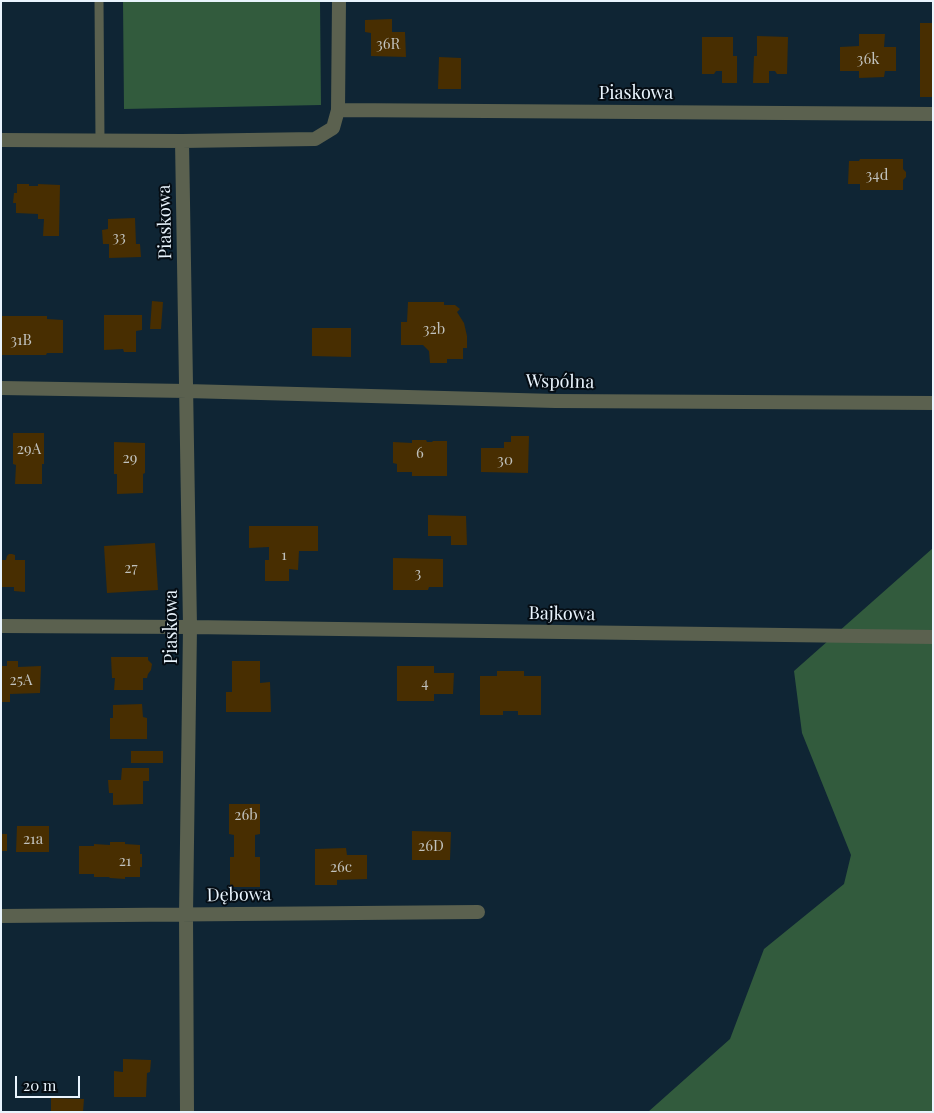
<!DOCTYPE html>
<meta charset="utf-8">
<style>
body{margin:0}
#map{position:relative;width:934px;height:1113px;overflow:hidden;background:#0f2534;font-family:"Playfair Display",serif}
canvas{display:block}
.frame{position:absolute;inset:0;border:2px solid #e9f4fd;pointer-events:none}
.scale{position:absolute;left:15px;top:1076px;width:65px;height:22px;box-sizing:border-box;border:2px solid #e9f4fd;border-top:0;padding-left:6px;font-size:15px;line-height:18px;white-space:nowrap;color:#e9f4fd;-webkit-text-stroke:4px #050d14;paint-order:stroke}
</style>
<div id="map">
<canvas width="934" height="1113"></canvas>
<div class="frame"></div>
<div class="scale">20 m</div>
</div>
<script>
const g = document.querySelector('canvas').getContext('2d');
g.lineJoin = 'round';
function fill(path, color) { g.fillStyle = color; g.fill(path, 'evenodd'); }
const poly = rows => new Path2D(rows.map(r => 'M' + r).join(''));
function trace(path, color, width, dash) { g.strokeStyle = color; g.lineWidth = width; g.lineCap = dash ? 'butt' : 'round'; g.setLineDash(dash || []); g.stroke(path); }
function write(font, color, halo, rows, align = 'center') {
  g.font = font + ' "Playfair Display",serif'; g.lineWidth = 4; g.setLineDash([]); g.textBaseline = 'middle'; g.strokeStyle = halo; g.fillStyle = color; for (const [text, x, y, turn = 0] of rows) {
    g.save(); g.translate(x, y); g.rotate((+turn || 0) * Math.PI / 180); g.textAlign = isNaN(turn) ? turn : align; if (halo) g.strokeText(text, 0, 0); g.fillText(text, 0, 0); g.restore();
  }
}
fill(poly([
 [123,1,320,1,321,105,124,109],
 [933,548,933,1112,648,1112,730,1039,764,949,844,884,851,855,802,733,794,671]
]), '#325b3d');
fill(poly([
 [392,19,392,32,405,32,406,57,371,56,371,33,365,32,365,20],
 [920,23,933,23,933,97,920,97],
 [859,34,885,34,884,47,896,47,896,71,885,71,884,77,859,78,859,71,840,71,840,47,859,46],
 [757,36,788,37,787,74,777,74,775,71,769,71,769,83,753,83,754,56,757,56],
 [702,37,733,37,733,56,737,56,737,83,722,83,722,71,716,71,714,74,702,74],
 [439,57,461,58,461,89,438,89],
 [860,159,903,159,903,169,906,172,906,177,903,180,903,190,860,190,860,184,848,184,849,161,859,161],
 [17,184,29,184,29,186,38,186,38,184,60,185,59,236,43,236,44,219,38,219,38,214,16,213,16,203,13,203,14,193,17,193],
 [135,218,136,244,140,244,141,257,109,258,109,244,103,244,102,230,108,229,108,219],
 [152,301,163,302,161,329,150,329],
 [408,302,444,302,444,305,455,305,460,309,457,312,464,323,467,336,467,348,463,348,463,359,447,359,447,363,430,363,429,351,423,345,401,345,401,322,407,322],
 [104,315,142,315,142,330,136,331,136,352,124,352,123,349,104,350],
 [2,316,47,316,47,319,63,320,63,353,47,353,46,355,2,355,1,319],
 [312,328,351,328,351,357,312,356],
 [13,433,44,433,44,464,42,464,42,484,15,484,16,465,13,464],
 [511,436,529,436,528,473,481,472,481,448,504,448,504,442,511,442],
 [412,440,426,440,427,442,432,442,433,441,447,441,447,476,412,476,412,472,397,472,397,464,393,463,393,442,412,443],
 [114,442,145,443,145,473,143,474,143,493,117,494,117,474,114,474],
 [428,515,466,516,467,545,451,545,451,536,428,536],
 [249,526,318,526,318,551,299,551,298,570,289,569,289,581,265,581,265,560,269,560,269,547,249,548],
 [155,543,158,590,107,593,104,546],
 [9,554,12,554,15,555,15,560,25,560,25,592,14,591,14,587,1,587,1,560,6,560,7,556],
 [393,558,443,559,443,587,429,587,428,590,393,590],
 [111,657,148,657,148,660,152,664,151,670,148,674,147,678,143,678,143,690,114,690,115,678,112,678],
 [7,661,18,661,18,667,41,666,40,693,10,694,10,702,1,702,1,666,7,666],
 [232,661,260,661,260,683,270,682,271,712,226,712,226,692,232,692],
 [397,666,434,666,434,673,454,673,453,694,434,694,434,701,397,701],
 [497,671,524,671,524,676,541,676,541,715,518,715,518,711,503,711,503,715,480,715,480,676,497,676],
 [142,704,143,717,147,718,147,739,110,739,110,718,113,718,113,705],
 [131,751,163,751,163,763,131,763],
 [122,768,149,768,149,781,143,781,143,804,113,805,113,793,109,793,108,780,121,780],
 [229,804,260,804,260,834,255,835,255,857,260,857,260,887,230,887,230,857,234,857,234,835,229,834],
 [17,826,49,826,49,852,16,852],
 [412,831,451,832,450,860,412,860],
 [1,834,7,834,7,851,1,851],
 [110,842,125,842,125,844,140,845,140,854,142,854,142,867,140,867,140,877,125,877,125,879,110,878,109,877,94,877,94,874,79,874,79,846,94,846,94,844,110,845],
 [346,848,347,855,367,855,367,879,337,880,337,885,315,885,315,849],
 [123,1059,151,1060,150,1072,147,1073,146,1097,114,1097,114,1071,123,1072],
 [51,1098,84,1099,83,1112,51,1112]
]), '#482e01');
trace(poly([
 [99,1,100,141]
]), '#5b614f', 9);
trace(poly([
 [338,110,933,114],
 [1,140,182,141,190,627,186,914,187,1112],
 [182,141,315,139,333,128,338,110,339,1],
 [1,388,187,391,555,401,933,403],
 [1,626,190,627,933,637],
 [1,916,478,912]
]), '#5b614f', 14);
write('15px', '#c1c2be', null, [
 ["36R",388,44],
 ["36k",868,59],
 ["34d",877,175],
 ["33",119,237],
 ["32b",434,329],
 ["31B",21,340],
 ["29A",29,449],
 ["6",420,453],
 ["29",130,458],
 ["30",505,460],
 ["1",284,555],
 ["27",131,568],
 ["3",418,573],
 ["25A",21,680],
 ["4",425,683],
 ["26b",246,815],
 ["21a",33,839],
 ["26D",431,846],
 ["21",125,861],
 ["26c",341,867]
]);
write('18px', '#e9f4fd', '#050d14', [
 ["Piaskowa",636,93],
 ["Piaskowa",165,222,-91],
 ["Wspólna",560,382,1],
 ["Bajkowa",562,614,1],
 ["Piaskowa",171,627,-90],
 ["Dębowa",239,895,-1]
]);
</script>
